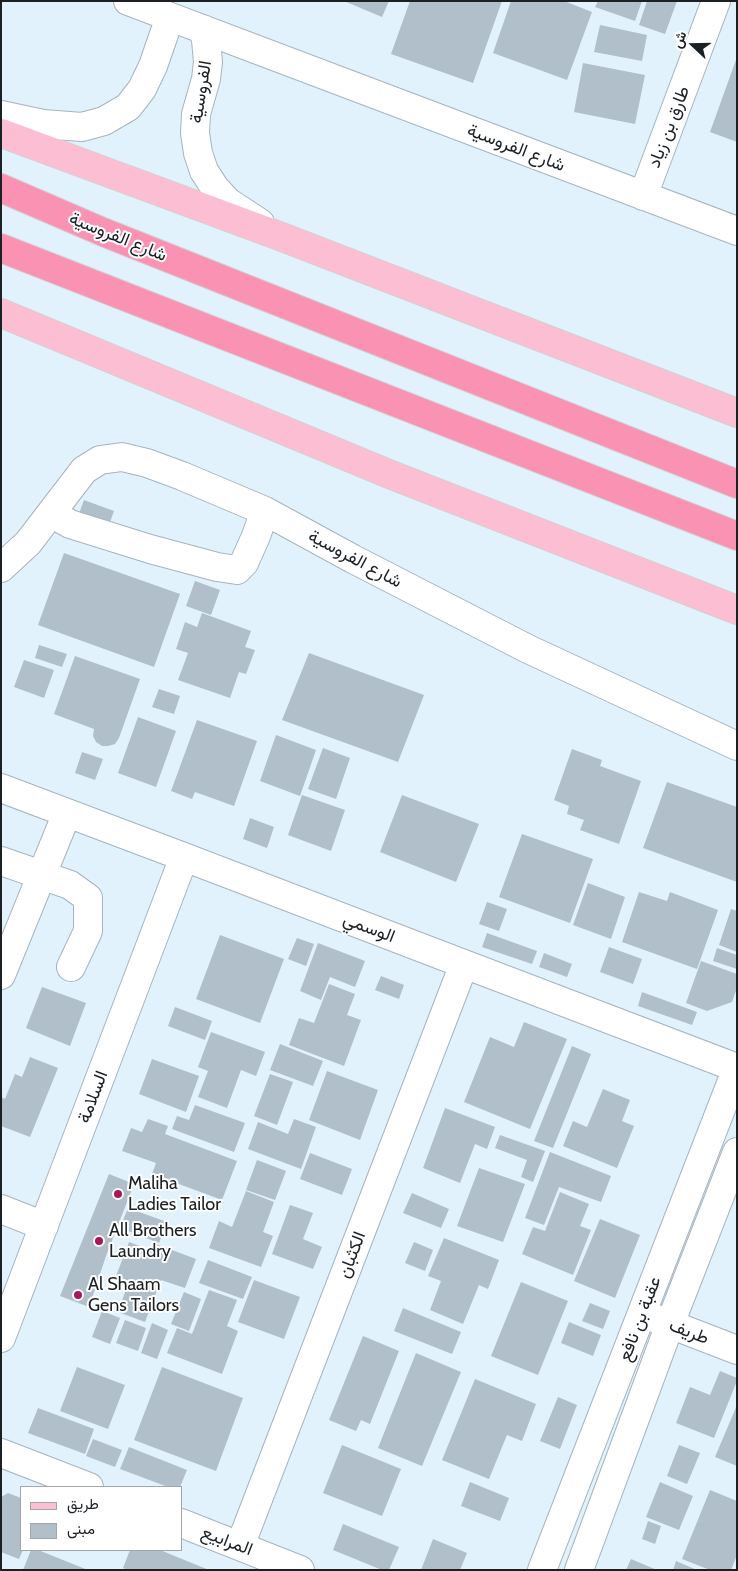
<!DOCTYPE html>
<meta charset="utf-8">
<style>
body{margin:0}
#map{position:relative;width:738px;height:1571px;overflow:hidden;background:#e2f2fd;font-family:Cabin,Vazirmatn,sans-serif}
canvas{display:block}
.frame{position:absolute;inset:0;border:2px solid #1a2024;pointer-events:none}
.legend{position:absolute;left:20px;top:1486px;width:162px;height:65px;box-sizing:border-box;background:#fff;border:1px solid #a3a6a7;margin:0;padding:6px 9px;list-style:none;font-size:15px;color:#1a2024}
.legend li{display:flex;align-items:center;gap:10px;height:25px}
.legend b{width:25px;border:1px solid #a3a6a7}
.north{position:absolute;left:668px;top:20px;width:50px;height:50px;-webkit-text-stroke:4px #fff;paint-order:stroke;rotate:291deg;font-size:14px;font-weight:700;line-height:20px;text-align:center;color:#1a2024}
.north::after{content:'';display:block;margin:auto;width:18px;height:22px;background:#1a2024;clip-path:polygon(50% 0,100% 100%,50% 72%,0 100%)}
</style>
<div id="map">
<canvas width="738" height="1571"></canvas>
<div class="frame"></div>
<ul class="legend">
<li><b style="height:6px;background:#fcbed2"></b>طريق</li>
<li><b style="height:14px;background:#b0bfca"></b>مبنى</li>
</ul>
<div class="north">ش</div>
</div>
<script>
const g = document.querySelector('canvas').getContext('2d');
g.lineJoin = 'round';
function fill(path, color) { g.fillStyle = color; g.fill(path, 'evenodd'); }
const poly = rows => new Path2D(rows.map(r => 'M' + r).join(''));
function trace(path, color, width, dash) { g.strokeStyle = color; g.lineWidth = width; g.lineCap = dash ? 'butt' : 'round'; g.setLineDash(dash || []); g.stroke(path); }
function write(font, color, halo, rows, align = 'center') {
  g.font = font + ' Cabin,Vazirmatn,sans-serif'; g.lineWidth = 4; g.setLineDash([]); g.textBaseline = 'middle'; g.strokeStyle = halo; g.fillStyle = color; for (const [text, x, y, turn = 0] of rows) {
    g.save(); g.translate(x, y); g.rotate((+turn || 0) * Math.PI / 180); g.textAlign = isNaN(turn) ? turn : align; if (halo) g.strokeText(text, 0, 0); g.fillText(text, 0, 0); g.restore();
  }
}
fill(poly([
 [344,1,389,1,382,17],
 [410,1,502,1,473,83,391,54],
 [511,1,564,1,592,12,567,80,493,53],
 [598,1,642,1,635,21,595,7],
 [647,1,677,1,665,34,639,25],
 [600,25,647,35,642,61,594,52],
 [737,57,737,142,710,132],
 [583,63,645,75,635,124,574,112],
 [84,500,114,511,106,533,76,522],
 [64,553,180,594,154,667,38,625],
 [195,581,220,590,211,615,186,606],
 [202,613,251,631,245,647,255,650,246,674,239,672,230,698,178,680,188,653,176,649,185,622,197,627],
 [39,645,67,654,62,667,35,658],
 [309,653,424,695,398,762,282,720],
 [75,656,140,679,119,738,115,744,108,746,102,746,96,742,93,736,94,729,54,714],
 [24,660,54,670,44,698,14,687],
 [159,689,180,696,174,714,152,707],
 [138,717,176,731,156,787,118,773],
 [197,720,257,741,234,806,195,792,192,799,171,791],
 [276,735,316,750,300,796,260,781],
 [323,748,350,758,336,799,308,789],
 [572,749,602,760,600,766,641,781,619,844,580,830,584,820,567,814,569,806,554,800],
 [82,752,103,759,95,780,75,773],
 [667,782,737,807,737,882,643,848],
 [302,795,345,810,331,851,288,835],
 [402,795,479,824,456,882,380,852],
 [250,818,274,827,267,848,243,839],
 [522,834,593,859,570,923,499,897],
 [588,883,625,897,611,939,573,925],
 [639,892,667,901,670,892,718,910,697,969,622,942],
 [487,902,507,909,499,931,479,924],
 [731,909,737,911,737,952,719,945],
 [487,933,537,951,532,964,482,947],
 [220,935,284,959,260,1023,196,999],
 [297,938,314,944,306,966,288,959],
 [318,943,365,961,355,987,330,977,321,1000,300,991],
 [609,947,642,959,633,984,600,972],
 [717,948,737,955,737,969,713,961],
 [544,953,572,964,567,977,539,967],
 [701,961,737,974,737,988,732,1002,707,1011,686,1003],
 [381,976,404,985,399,999,375,990],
 [329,984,355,994,347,1015,361,1020,344,1066,289,1045,299,1018,314,1023],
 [42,987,86,1003,70,1046,26,1028],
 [642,992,697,1012,692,1025,638,1006],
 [175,1007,212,1021,205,1040,168,1026],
 [524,1022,567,1039,530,1129,464,1102,490,1037,514,1047],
 [211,1032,265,1052,256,1076,241,1070,227,1108,198,1097,208,1071,198,1067],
 [280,1044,323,1061,313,1086,270,1070],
 [572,1046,591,1054,553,1148,534,1141],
 [30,1057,58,1068,30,1137,1,1126,1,1097,5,1099,15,1074,22,1077],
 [152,1059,199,1076,186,1112,139,1094],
 [327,1071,378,1090,360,1140,309,1120],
 [270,1074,293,1082,277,1125,254,1116],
 [603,1089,630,1100,622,1121,634,1126,617,1168,563,1146,573,1121,587,1127],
 [195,1105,245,1123,234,1152,172,1129,177,1116,189,1120],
 [445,1108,495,1127,487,1149,475,1144,460,1183,423,1168],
 [148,1119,168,1126,165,1134,237,1161,222,1200,152,1174,156,1163,122,1151,131,1128,142,1132],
 [294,1119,316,1127,301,1169,248,1149,258,1122,288,1134],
 [500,1135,545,1151,533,1182,521,1177,527,1160,495,1148],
 [550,1152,611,1176,601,1202,559,1187,544,1225,525,1218],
 [310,1153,352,1169,342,1195,300,1179],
 [257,1160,286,1171,275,1200,246,1190],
 [479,1168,525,1184,503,1242,457,1226],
 [109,1174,134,1184,106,1256,89,1307,60,1296],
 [246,1191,274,1202,263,1232,273,1236,261,1267,209,1248,219,1221,232,1227],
 [560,1192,589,1204,580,1226,591,1230,573,1275,522,1254,533,1227,545,1231],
 [412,1193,449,1209,441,1228,403,1213],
 [290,1205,313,1213,303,1239,322,1247,313,1269,272,1254],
 [128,1208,167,1222,159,1243,120,1228],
 [600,1219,640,1235,615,1298,574,1281],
 [444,1238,499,1260,488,1289,479,1285,463,1324,430,1310,441,1281,428,1276],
 [129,1242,153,1251,156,1244,196,1259,185,1288,161,1280,145,1322,118,1312,129,1281,116,1276],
 [414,1242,433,1250,425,1271,405,1263],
 [208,1260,252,1277,243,1299,199,1283],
 [254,1280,300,1297,284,1339,238,1322],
 [521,1282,568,1301,538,1375,491,1356],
 [209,1290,237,1300,227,1326,238,1331,222,1374,167,1353,177,1328,192,1334],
 [184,1292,201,1299,189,1331,171,1324],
 [590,1303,610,1311,603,1329,582,1321],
 [403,1308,461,1332,452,1354,394,1331],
 [102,1311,120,1318,110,1344,92,1337],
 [125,1320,146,1328,138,1351,116,1343],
 [569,1322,601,1335,593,1356,561,1343],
 [152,1323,168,1330,157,1359,141,1353],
 [363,1336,399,1351,370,1424,361,1420,356,1431,329,1420],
 [416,1353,461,1372,422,1466,378,1448],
 [77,1367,125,1385,108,1429,60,1411],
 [162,1367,243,1398,216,1471,134,1440],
 [720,1371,737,1378,737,1381,714,1438,676,1423,690,1387,710,1395],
 [475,1379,536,1404,522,1441,507,1435,489,1479,442,1460],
 [558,1397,577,1405,560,1449,540,1441],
 [737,1405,737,1466,715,1457],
 [38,1408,94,1429,85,1454,28,1433],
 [93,1439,122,1450,115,1467,86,1456],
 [342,1445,401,1469,382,1516,323,1493],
 [679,1445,700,1453,687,1484,667,1476],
 [129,1447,187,1470,180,1487,168,1487,120,1469],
 [470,1482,509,1498,500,1521,461,1506],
 [660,1482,693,1496,679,1530,646,1517],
 [710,1490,737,1501,737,1555,731,1570,710,1570,682,1559],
 [8,1493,21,1498,21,1550,23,1550,19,1559,1,1552,1,1497],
 [648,1521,661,1526,655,1544,642,1539],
 [343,1524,399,1547,389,1570,382,1570,333,1550],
 [433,1539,467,1553,460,1570,421,1570],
 [31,1550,38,1550,88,1570,23,1570],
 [130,1550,160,1550,209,1570,128,1570,123,1568],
 [631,1559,657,1570,626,1570],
 [676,1561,697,1570,673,1570]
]), '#b0bfca');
const minor = poly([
 [128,1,737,231],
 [203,29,206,40,208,62,206,79,196,114,195,133,198,153,204,171,215,188,228,202,260,223],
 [1,115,43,124,82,127,104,121,128,107,142,89,153,66,170,17],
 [643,196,716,1],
 [51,513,70,524,150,549,217,567,237,570,244,563,256,536,265,511],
 [1,568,28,543,84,470,100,460,122,457,147,463,182,476,265,511,353,559,528,649,737,746],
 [1,788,184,857,464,964,737,1068,542,1570],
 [1,861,70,885,88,898,88,931,71,967],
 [1,975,67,813],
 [1,1209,44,1226],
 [654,1318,737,1350],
 [1,1338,184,857],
 [1,1453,89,1487],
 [181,1523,300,1570],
 [240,1546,464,964],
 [579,1570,670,1324,737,1152]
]);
const major = poly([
 [1,133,282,237,737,413],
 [1,313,389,474,737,610]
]);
const highway = poly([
 [1,188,103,232,737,484],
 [1,248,737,536]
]);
trace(minor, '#a5b4bf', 30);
trace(major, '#d1d2d3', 30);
trace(highway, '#d1d2d3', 30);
trace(minor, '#fff', 28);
trace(major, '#fcbed2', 28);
trace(highway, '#fa92b4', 28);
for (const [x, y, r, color] of [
 [118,1194,5,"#a6185a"],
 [99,1241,5,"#a6185a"],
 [78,1295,5,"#a6185a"]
]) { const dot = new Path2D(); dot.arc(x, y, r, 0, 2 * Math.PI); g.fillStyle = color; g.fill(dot); trace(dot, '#fff', 2); }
write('18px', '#1a2024', '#fff', [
 ["الفروسية",201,92,-81],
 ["طارق بن زياد",669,127,-69],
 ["شارع الفروسية",516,148,21],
 ["شارع الفروسية",118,237,22],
 ["شارع الفروسية",355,559,28],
 ["الوسمي",369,928,21],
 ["السلامة",93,1097,-69],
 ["الكثبان",352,1255,-69],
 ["عقبة بن نافع",640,1319,-69],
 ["طريف",689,1332,21],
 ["المرابيع",227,1541,21]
]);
write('18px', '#1a2024', '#fff', [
 ["Maliha",128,1184],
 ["Ladies Tailor",128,1205],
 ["All Brothers",109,1231],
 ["Laundry",109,1252],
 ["Al Shaam",88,1285],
 ["Gens Tailors",88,1306]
], 'left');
</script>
